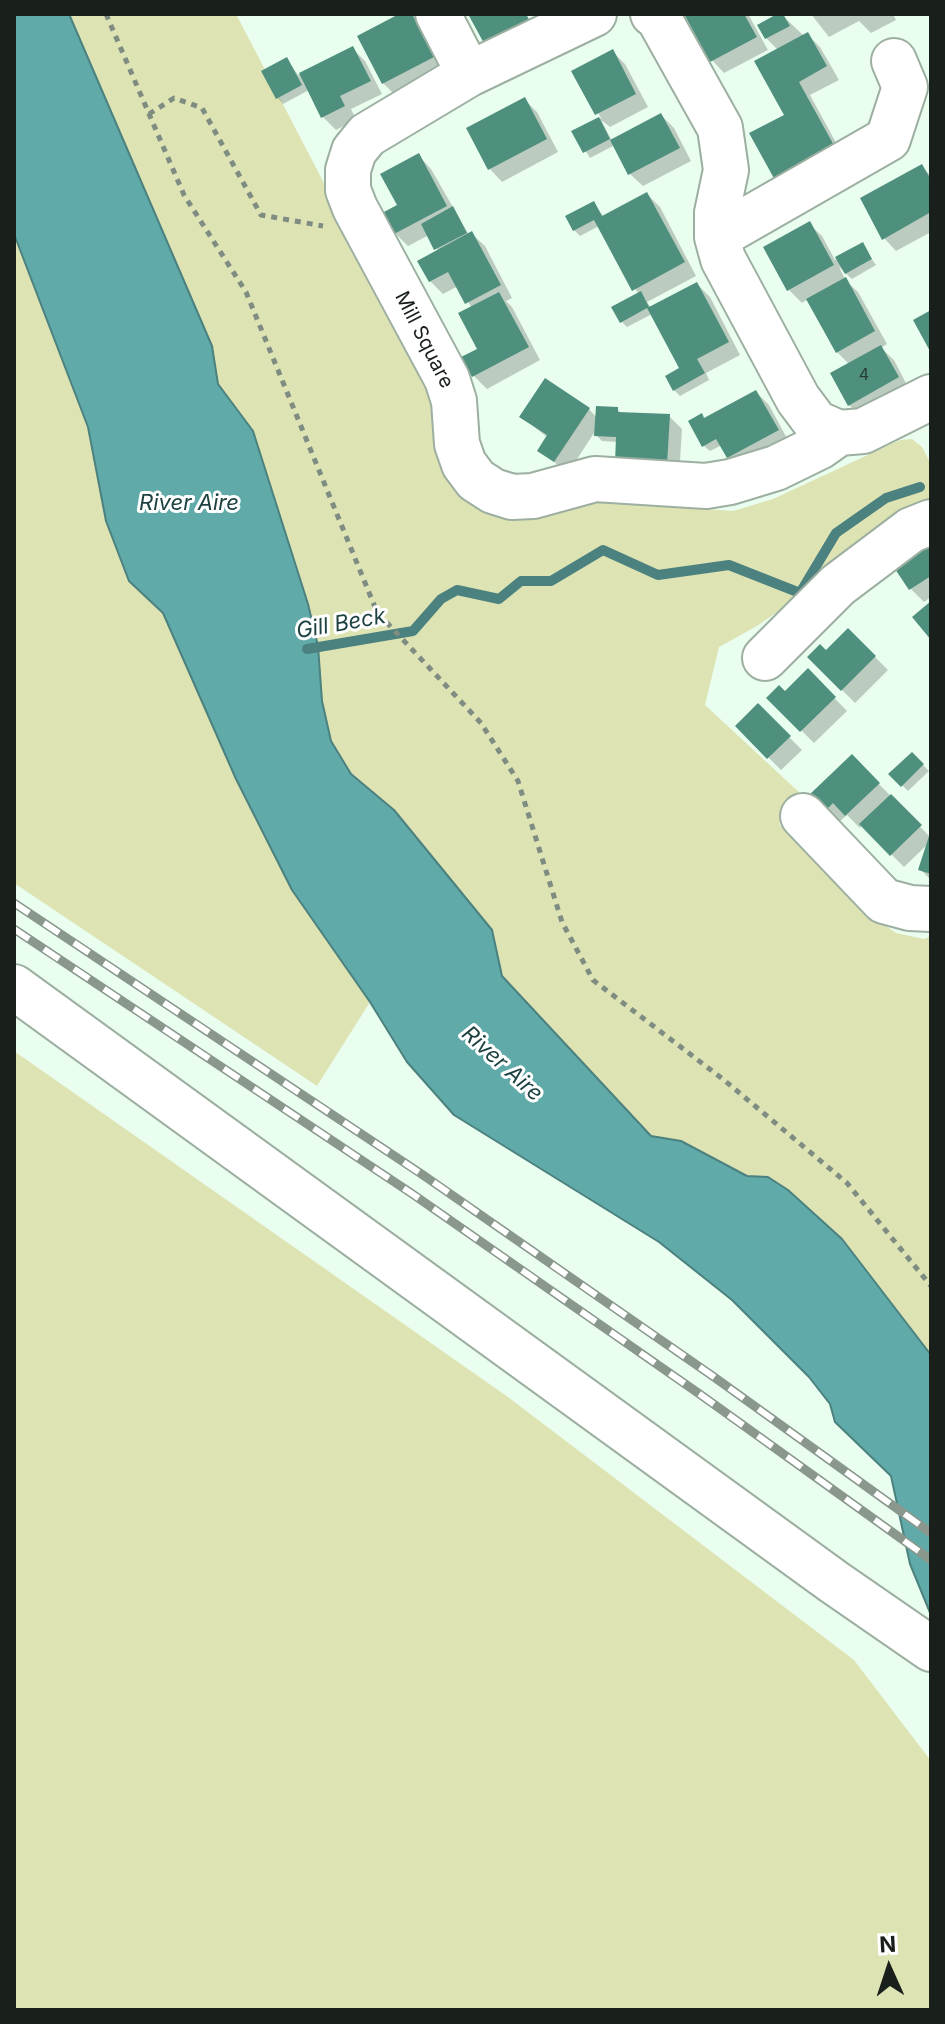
<!DOCTYPE html>
<style>
body{margin:0}
#map{position:relative;width:945px;height:2024px;overflow:hidden;background:#eafeef;font-family:Inter,sans-serif}
canvas{display:block}
.frame{position:absolute;inset:0;border:16px solid #19201b;pointer-events:none}
.north{position:absolute;left:849px;top:1928px;width:80px;height:80px;-webkit-text-stroke:6px #fff;paint-order:stroke;rotate:357deg;font-size:22px;font-weight:700;line-height:32px;text-align:center;color:#19201b}
.north::after{content:'';display:block;margin:auto;width:28px;height:36px;background:#19201b;clip-path:polygon(50% 0,100% 100%,50% 72%,0 100%)}
</style>
<div id="map">
<canvas width="945" height="2024"></canvas>
<div class="frame"></div>
<div class="north">N</div>
</div>
<script>
const g = document.querySelector('canvas').getContext('2d');
g.lineJoin = 'round';
function fill(path, color) { g.fillStyle = color; g.fill(path, 'evenodd'); }
const poly = rows => new Path2D(rows.map(r => 'M' + r).join(''));
function trace(path, color, width, dash) { g.strokeStyle = color; g.lineWidth = width; g.lineCap = dash ? 'butt' : 'round'; g.setLineDash(dash || []); g.stroke(path); }
function write(font, color, halo, rows, align = 'center') {
  g.font = font + ' Inter,sans-serif'; g.lineWidth = 6; g.setLineDash([]); g.textBaseline = 'middle'; g.strokeStyle = halo; g.fillStyle = color; for (const [text, x, y, turn = 0] of rows) {
    g.save(); g.translate(x, y); g.rotate((+turn || 0) * Math.PI / 180); g.textAlign = isNaN(turn) ? turn : align; if (halo) g.strokeText(text, 0, 0); g.fillText(text, 0, 0); g.restore();
  }
}
fill(poly([
 [69,14,236,14,415,358,431,399,442,459,571,503,616,499,675,507,733,511,773,499,900,440,912,439,922,447,931,464,931,506,757,626,719,647,705,705,801,794,779,824,877,920,896,933,924,939,931,936,931,1215,929,1219,931,1222,931,1355,842,1239,768,1177,747,1176,681,1141,651,1136,502,976,491,930,394,810,351,774,331,741,322,701,318,646,253,431,218,384,212,346],
 [14,234,88,427,106,521,129,581,163,613,236,779,292,890,370,1002,317,1086,14,883],
 [14,1051,508,1397,854,1660,931,1761,931,2010,14,2010]
]), '#dee3b4');
const water = poly([
 [14,14,69,14,212,346,218,384,253,431,308,604,318,646,322,701,331,741,351,774,394,810,492,930,502,976,651,1136,681,1141,747,1176,768,1177,788,1190,842,1239,931,1355,931,1615,910,1564,891,1476,835,1422,830,1404,809,1377,732,1300,659,1242,454,1115,407,1062,370,1002,292,890,236,779,163,613,129,581,106,521,88,427,14,234,14,14]
]);
fill(water, '#60aba9');
trace(water, '#4b817e', 2);
fill(poly([
 [403,14,412,14,422,24,446,70,396,96,383,83],
 [687,14,748,14,768,50,724,73,712,60],
 [781,14,804,36,807,34,820,47,839,80,810,95,847,163,786,116,778,50,766,38],
 [811,14,893,14,896,20,871,33,859,21,829,37],
 [352,48,365,61,382,94,351,109,356,119,336,130,323,117,309,90,283,104,278,98,287,59,298,75],
 [612,51,625,64,648,107,610,127,601,120,612,141,661,115,674,128,691,161,643,186,630,174,615,145,590,158,574,132,601,118,574,71],
 [524,99,537,112,558,152,502,182,490,169],
 [419,156,431,169,469,235,472,234,485,246,512,298,506,301,512,307,540,360,487,389,474,376,480,349,472,308,458,286,443,294,430,281,439,252,429,235,408,246,395,233,400,206],
 [922,167,931,176,931,232,896,251,884,238],
 [647,194,660,207,696,276,647,302,651,308,697,284,710,297,740,355,706,373,709,380,680,396,674,390,681,369,652,314,627,327,621,321,639,295,599,226,580,236,574,230,594,204,604,217],
 [809,224,822,236,835,260,862,245,876,265,852,279,839,267,846,281,858,292,887,344,881,348,894,360,910,391,862,418,849,405,850,365,837,352,808,299,802,303,789,290],
 [756,392,769,405,790,444,741,470,728,457,722,445,710,451,704,446,706,420],
 [589,409,597,418,617,409,622,414,669,416,682,429,679,477,618,442,602,441,594,433,568,473,539,450,548,438,522,417],
 [931,547,931,597,924,602,911,589,894,563],
 [848,630,888,670,855,703,809,657,826,653],
 [808,671,847,711,814,743,769,698,785,693],
 [758,706,802,750,781,770,737,726],
 [912,754,929,771,908,791,891,774],
 [852,756,931,838,931,880,921,870,930,842,904,867,862,825,860,828,847,815,838,823,811,796]
]), '#0003');
trace(poly([
 [307,649,413,631,441,599,457,590,499,599,521,581,551,581,603,550,658,575,729,565,800,593,836,533,886,498,920,487]
]), '#4b817e', 10);
fill(poly([
 [399,14,412,14,434,57,382,84,357,36],
 [468,14,526,14,531,23,486,47],
 [684,14,744,14,757,37,710,62],
 [777,14,783,14,790,26,765,39,757,25],
 [808,32,827,66,799,82,836,149,776,182,749,133,784,115,754,61],
 [353,46,371,81,340,96,345,106,321,118,299,73],
 [613,49,636,94,595,115,571,71],
 [287,57,302,85,276,99,261,71],
 [525,97,547,139,488,170,466,128],
 [661,113,680,148,628,175,610,140],
 [599,117,610,139,583,153,571,131],
 [419,153,447,206,394,234,382,213,397,205,380,174],
 [922,164,931,180,931,212,882,240,860,198],
 [647,192,685,262,632,291,594,220,573,231,565,216,594,201,602,216],
 [453,206,467,233,434,250,421,224],
 [810,221,834,265,787,291,763,247],
 [472,231,501,285,465,304,448,272,429,282,417,261],
 [863,242,872,259,845,274,835,257],
 [846,277,875,331,836,353,806,299],
 [697,282,729,342,697,359,705,373,673,391,665,376,679,368,647,308,620,323,611,307,641,291,649,307],
 [499,292,529,347,472,377,461,357,477,349,458,313],
 [931,310,931,353,913,320],
 [881,345,899,377,848,406,830,373],
 [545,378,590,408,554,462,537,451,547,435,519,417],
 [756,390,779,430,727,458,716,439,702,447,688,421,702,413,704,418],
 [596,406,618,407,618,412,670,414,667,465,615,463,616,437,594,436],
 [926,540,931,547,931,576,909,590,891,563],
 [931,601,931,640,912,617],
 [848,628,876,656,841,691,807,657,820,644,826,650],
 [808,668,836,697,800,732,766,698,779,685,785,691],
 [758,703,791,736,767,759,735,726],
 [912,752,924,764,901,787,888,774],
 [852,754,880,783,845,816,833,803,824,812,808,796],
 [891,794,922,825,890,856,859,824],
 [930,833,931,834,931,874,918,870]
]), '#4e907d');
const minor = poly([
 [438,14,469,74],
 [594,14,469,74,367,135,354,151,348,170,348,190,355,208,447,379,454,401,457,444,464,464,476,480,493,491,512,497,533,496,595,479,706,486,730,482,776,468,819,447,839,433],
 [653,14,658,17,720,128,726,170,717,213,717,237,723,259,798,399,816,423,839,433,863,431,931,397],
 [717,237,888,139,905,87,894,61],
 [765,658,838,585,911,530,931,522],
 [803,816,884,901,910,908,931,909],
 [14,987,834,1582,931,1649]
]);
trace(minor, '#9cafa0', 48);
trace(poly([
 [106,14,184,195,246,292,377,612,481,723,518,781,562,922,593,980,724,1080,847,1183,931,1286],
 [149,114,174,98,202,108,261,215,323,226]
]), '#7e8c82', 5, [6, 6]);
trace(minor, '#fff', 44);
const rail = poly([
 [14,903,423,1175,714,1377,931,1533],
 [14,929,411,1193,701,1395,931,1560]
]);
trace(rail, '#89978d', 9);
trace(rail, '#fff', 6, [18]);
write('16px', '#263c34', null, [
 ["4",864,375]
]);
write('20px', '#19201b', '#fff', [
 ["Mill Square",424,340,63]
]);
write('italic 22px', '#1d4241', '#fff', [
 ["River Aire",189,503],
 ["Gill Beck",341,624,-10],
 ["River Aire",502,1064,42]
]);
</script>
